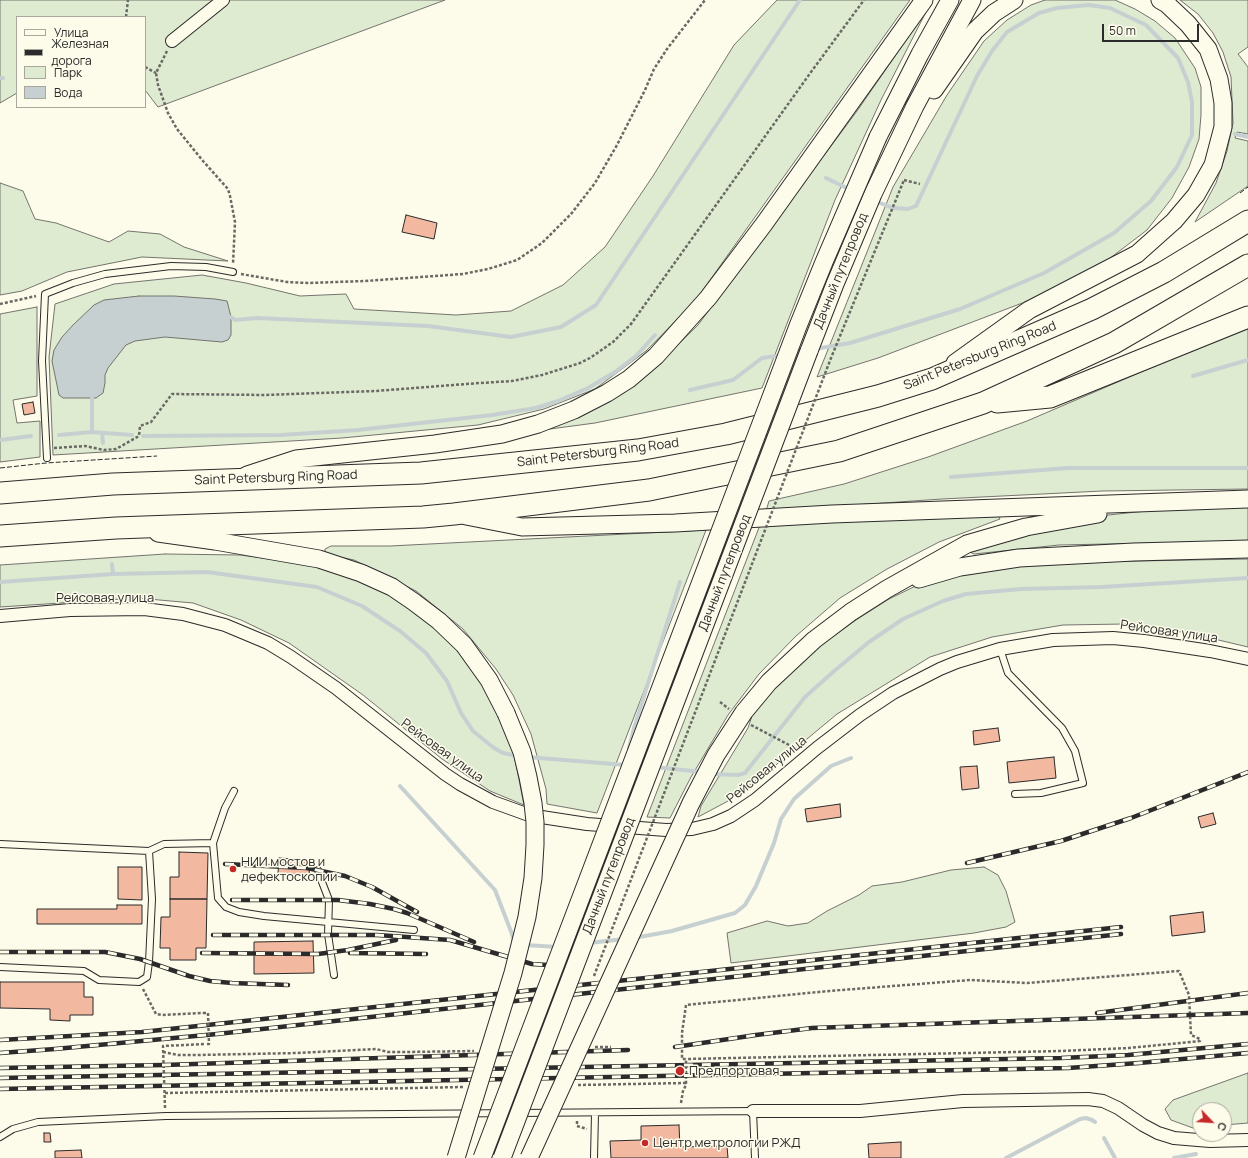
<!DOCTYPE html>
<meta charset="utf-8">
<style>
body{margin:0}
#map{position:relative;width:1248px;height:1158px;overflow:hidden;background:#fdfbea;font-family:Manrope,sans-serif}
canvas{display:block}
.legend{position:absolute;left:16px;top:16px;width:130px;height:92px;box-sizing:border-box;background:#fdfbea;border:1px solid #a9a89e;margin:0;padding:5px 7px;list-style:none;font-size:12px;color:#2b2b2b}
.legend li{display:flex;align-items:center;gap:8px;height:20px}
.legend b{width:20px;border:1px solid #a9a89e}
.north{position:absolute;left:1192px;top:1102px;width:40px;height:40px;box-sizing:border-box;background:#fdfbea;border:1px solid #a9a89e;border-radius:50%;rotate:115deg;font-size:11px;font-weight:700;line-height:16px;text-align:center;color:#2b2b2b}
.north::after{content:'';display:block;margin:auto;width:14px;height:18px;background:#c62828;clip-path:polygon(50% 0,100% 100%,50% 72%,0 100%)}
.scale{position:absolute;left:1102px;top:24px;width:97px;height:18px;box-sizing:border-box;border:2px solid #2b2b2b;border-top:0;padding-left:5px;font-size:12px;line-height:14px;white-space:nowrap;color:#2b2b2b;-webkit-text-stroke:3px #fdfbea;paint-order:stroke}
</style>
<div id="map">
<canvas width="1248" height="1158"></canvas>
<ul class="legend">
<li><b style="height:5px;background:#fdfbea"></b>Улица</li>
<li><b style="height:5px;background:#2b2b2b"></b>Железная дорога</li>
<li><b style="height:11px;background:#deebd1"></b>Парк</li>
<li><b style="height:11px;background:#c7d0d0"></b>Вода</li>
</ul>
<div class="north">С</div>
<div class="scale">50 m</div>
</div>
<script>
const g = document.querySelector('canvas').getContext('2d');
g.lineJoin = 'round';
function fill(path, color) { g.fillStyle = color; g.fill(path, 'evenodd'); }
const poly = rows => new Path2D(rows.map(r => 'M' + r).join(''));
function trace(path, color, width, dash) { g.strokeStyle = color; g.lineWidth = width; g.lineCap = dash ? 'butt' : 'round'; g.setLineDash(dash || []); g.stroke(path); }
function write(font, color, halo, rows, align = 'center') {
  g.font = font + ' Manrope,sans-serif'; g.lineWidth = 3; g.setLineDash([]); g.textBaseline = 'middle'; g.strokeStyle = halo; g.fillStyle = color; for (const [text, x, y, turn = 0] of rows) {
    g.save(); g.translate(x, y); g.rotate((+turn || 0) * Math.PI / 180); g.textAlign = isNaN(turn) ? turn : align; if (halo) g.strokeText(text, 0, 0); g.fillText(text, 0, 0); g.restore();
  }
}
const green = poly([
 [0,0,445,0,158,107,145,90,145,17,17,17,17,93,0,103,0,0],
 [777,0,910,0,695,301,646,351,595,389,544,409,478,425,342,438,53,455,49,357,55,304,114,284,202,275,246,283,300,296,346,294,354,309,456,315,511,311,563,285,605,247,653,176,734,45,777,0],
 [1045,0,1115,0,1135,9,1155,21,1175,38,1195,68,1201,87,1201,115,1199,139,1189,167,1172,198,1147,230,1080,281,878,358,817,377,893,187,947,95,984,41,1007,20,1031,5,1045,0],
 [1180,0,1248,0,1248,47,1238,54,1248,67,1248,134,1237,132,1235,138,1248,141,1248,186,1195,222,1216,183,1227,151,1233,123,1231,77,1223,52,1213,33,1198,14,1180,0],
 [927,10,881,100,835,200,762,388,595,423,535,431,654,368,698,325,857,111,927,10],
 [0,183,23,191,35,219,56,223,109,242,128,231,160,234,184,247,228,261,142,257,67,272,22,291,0,295,0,183],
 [37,307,37,396,13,400,17,423,40,421,40,457,0,462,0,314,37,307],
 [1248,326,1248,489,1102,491,942,499,766,511,769,501,844,484,928,457,1027,421,1248,326],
 [1248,506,1248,541,1059,545,993,552,974,554,970,552,970,549,1099,516,1174,508,1248,506],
 [998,515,1000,519,939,542,887,569,840,598,796,636,759,674,728,715,691,777,670,818,647,817,760,525,998,515],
 [706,530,597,813,547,804,546,789,531,734,513,695,496,669,463,629,416,591,354,560,325,554,325,549,331,546,390,546,706,530],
 [165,554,240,555,299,563,349,575,383,590,440,630,473,666,494,700,512,744,524,805,490,791,442,759,363,695,289,643,241,620,193,603,137,598,0,607,0,565,165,554],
 [1248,559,1248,647,1189,633,1125,624,1063,625,992,637,930,657,837,714,771,769,730,800,698,817,701,806,748,728,752,716,774,687,818,647,856,620,889,599,932,578,968,569,1081,562,1248,559],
 [984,867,998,875,1006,891,1015,922,1006,927,974,933,731,963,727,933,767,921,788,926,808,923,827,911,859,895,872,886,902,882,951,870,984,867],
 [1248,1073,1248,1123,1224,1125,1224,1110,1200,1110,1200,1127,1193,1128,1171,1120,1165,1109,1173,1100,1248,1073]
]);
fill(green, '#deebd1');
trace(green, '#74746e', 1);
const water = poly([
 [139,296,174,296,215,299,227,301,231,317,231,335,228,340,222,342,165,337,135,341,126,345,108,368,105,375,105,383,103,393,96,398,63,398,59,395,52,361,54,350,62,337,73,325,94,305,104,300,139,296]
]);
fill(water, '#c7d0d0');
trace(water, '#74746e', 1);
trace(poly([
 [0,78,3,78],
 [1235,134,1248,137],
 [826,178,851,190],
 [231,317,235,320,257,318,428,326,511,337,561,327,596,305,800,0],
 [815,349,850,343,960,309,1044,273,1114,233,1151,201,1177,167,1192,135,1192,102,1188,82,1178,58,1146,25,1110,8,1089,5,1057,8,1039,13,1007,32,992,51,977,76,916,206,908,209,893,208,875,201],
 [1193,376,1248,360],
 [690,390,733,380,762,358,783,355],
 [92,432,92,398],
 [102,433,103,443],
 [59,435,92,432,132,435],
 [143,436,281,435,358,430,492,415,536,408,558,401,588,388,615,372,636,356,655,335],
 [0,440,31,436],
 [951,477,1068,468,1248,468],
 [112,564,113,574],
 [0,582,113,574,207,572,317,587,362,606,400,631,426,653,447,681,461,713,473,731,494,748,503,753,518,756],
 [629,748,634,728,680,582],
 [527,757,626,765],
 [655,767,702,772],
 [710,774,738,775,745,773,805,697,833,672,869,642,903,619,943,601,966,594,1021,589,1102,587,1248,578],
 [400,786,495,890,512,934,514,942],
 [634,938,672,931,735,913,745,905,756,886,774,843,781,819,794,799,831,766,851,758],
 [589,943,624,939],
 [525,945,558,947],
 [1104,1138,1115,1158],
 [1006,1158,1080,1119,1086,1118,1092,1120,1095,1122],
 [1174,1158,1196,1154]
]), '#c7d0d0', 4);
const building = poly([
 [406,215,437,223,434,239,402,232,406,215],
 [33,402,35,413,24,415,22,404,33,402],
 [998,728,1000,741,974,745,973,731,998,728],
 [1054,757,1056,778,1009,783,1007,762,1054,757],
 [977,766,979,788,962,790,960,767,977,766],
 [840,804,841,817,807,822,805,809,840,804],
 [1213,813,1216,824,1201,828,1198,817,1213,813],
 [179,852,208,853,207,899,170,899,170,877,179,877,179,852],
 [279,858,310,860,309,876,278,874,279,858],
 [118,867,142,867,142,900,118,899,118,867],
 [170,899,207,899,206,948,196,948,196,960,170,960,170,948,160,948,161,917,170,917,170,899],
 [117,905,142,905,142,924,37,924,37,909,117,909,117,905],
 [1203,912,1205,932,1172,936,1170,916,1203,912],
 [313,941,314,973,254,974,254,942,313,941],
 [0,982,84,982,84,997,93,997,93,1015,70,1015,70,1021,50,1020,50,1009,0,1008,0,982],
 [679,1125,680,1147,727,1146,728,1158,611,1158,610,1141,641,1140,641,1126,679,1125],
 [44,1133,50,1133,51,1142,44,1142,44,1133],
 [901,1142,901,1158,869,1158,868,1144,901,1142],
 [81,1150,82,1158,55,1158,55,1151,81,1150]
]);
fill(building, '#f2b8a0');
trace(building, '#2b2b2b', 1);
const lane = poly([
 [47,458,42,361,45,294,73,283,105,274,171,266,206,267,233,272],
 [1000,649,1008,673,1062,728,1075,751,1083,783,1041,793,1015,794],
 [213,843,218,898,226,907,239,912,264,916,414,930],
 [0,844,149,851,152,899,149,962,147,977,139,982,99,980,84,971,0,967],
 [149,851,164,844,213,843,225,808,234,791],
 [318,870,322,882,329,900,328,934,334,975],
 [0,1137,13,1129,38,1122,166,1116,753,1111,755,1158],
 [594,1158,595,1113]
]);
const street = poly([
 [172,41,223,0],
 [0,616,70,610,144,609,183,614,225,625,268,643,291,657,336,688,445,774,460,784,493,802,529,815,548,818,587,824,666,830,692,829,713,824,731,816,755,800,817,748,860,715,893,693,940,669,957,662,1000,649,1053,640,1113,638,1144,641,1210,651,1248,659],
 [753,1111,860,1111,963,1101,1088,1099,1103,1101,1118,1108,1143,1125,1158,1133,1174,1138,1210,1141,1248,1140]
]);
const secondary = poly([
 [934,90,975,31,994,13,1014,0],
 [878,137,920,54,950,0],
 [809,351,835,284,873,194,915,106,972,0],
 [955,363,1029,310,1137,254,1174,221,1196,195,1213,165,1223,127,1223,103,1219,79,1208,49,1188,24,1167,4,1160,0],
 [247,475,296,459,435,444,502,434,538,424,574,410,607,393,629,379,656,356,708,298,764,224,924,0],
 [466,516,522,527,675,523,832,514,1248,499],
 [158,533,215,541,319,559,361,573,392,587,414,602,439,621,464,645,489,680,506,713],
 [919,579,960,567,1019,558,1134,552,1248,549],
 [744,712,769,682,814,640,851,612,887,589,967,544,1026,527,1098,514]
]);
const highway = poly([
 [997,402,1050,397,1248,317],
 [0,493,113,484,421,473,638,450,726,434,878,396,932,379,1092,309,1164,272,1248,221],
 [0,536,116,528,423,517,454,514,649,490,839,451,983,403,1114,343,1248,265]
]);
trace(lane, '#2b2b2b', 8);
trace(street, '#2b2b2b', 14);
trace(secondary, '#2b2b2b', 19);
trace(highway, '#2b2b2b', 23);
trace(poly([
 [126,17,128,0],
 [167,51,156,73,158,85,168,113,177,129,203,161,228,189,230,196,235,222,233,264],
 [145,67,156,73],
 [904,180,920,184],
 [241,274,287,282,308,283,365,281,463,274,488,269,517,260,542,243,571,214,595,183,617,145,645,90,654,69,667,49,705,0],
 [0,304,36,296],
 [54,448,85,446,104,450,116,449,139,436,140,426,151,422,172,394,264,395,375,391,480,383,512,381,542,375,580,363,590,358,613,342,631,324,811,72,864,0],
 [720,702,729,709],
 [751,725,791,746,797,752],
 [143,989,156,1014,162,1015,203,1013],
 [595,1047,611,1047],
 [163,1052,178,1055,199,1055,297,1053,376,1049,388,1052,405,1052,474,1051],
 [578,1085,686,1083],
 [165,1093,463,1087],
 [681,1103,683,1091,685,1087,686,1083,686,1059,682,1059,682,1033,686,1005,829,991,970,980,1027,983,1179,971,1189,995,1191,1035,1200,1039,1200,1041,1129,1048,1061,1051,686,1059],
 [165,1108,163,1046,205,1044],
 [577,1121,577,1126,587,1129]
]), '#6a6964', 2.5, [3, 2]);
trace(lane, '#fdfbea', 6);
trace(street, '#fdfbea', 12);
trace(secondary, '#fdfbea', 17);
trace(highway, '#fdfbea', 21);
const rail = poly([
 [967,863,1061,841,1131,818,1248,772],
 [225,864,307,868,345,876,372,887,417,912],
 [232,900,338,900,370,904,394,909,407,913,474,942],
 [213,935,377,935,450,940,532,964,547,965,565,964],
 [0,952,105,952,140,959,189,976,210,981,232,983,288,985],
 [202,953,318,954,348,950,396,940],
 [350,953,426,954],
 [1097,1013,1248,993],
 [0,1040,142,1032,1121,927],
 [675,1047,756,1035,812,1028,1248,1013],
 [0,1053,55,1049,217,1034,1121,934],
 [0,1068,164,1065,628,1050],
 [0,1078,1061,1058,1128,1055,1248,1044],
 [0,1089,1068,1068,1139,1063,1248,1053]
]);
trace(rail, '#2b2b2b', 4.5);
trace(rail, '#fdfbea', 3, [9]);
const secondaryBridge = poly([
 [456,1158,513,973,527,917,533,878,535,845,535,822,533,803,528,777,522,752,506,713],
 [482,1158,798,326,824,262,878,137],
 [502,1158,809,351],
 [529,1158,691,803,716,755,744,712]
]);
trace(secondaryBridge, '#2b2b2b', 19, []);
trace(poly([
 [594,976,831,358,904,180],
 [203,1013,208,1013,209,1044,205,1044]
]), '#6a6964', 2.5, [3, 2]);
trace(secondaryBridge, '#fdfbea', 17);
trace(poly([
 [1240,193,1248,187],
 [0,468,46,463,157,456]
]), '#2b2b2b', 1, [5, 2]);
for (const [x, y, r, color] of [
 [233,869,4,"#c62828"],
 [680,1071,5,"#c62828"],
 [645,1143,4,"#c62828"]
]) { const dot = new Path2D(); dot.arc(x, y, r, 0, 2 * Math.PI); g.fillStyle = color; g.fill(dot); trace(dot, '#fdfbea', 1.5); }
write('13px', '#2b2b2b', '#fdfbea', [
 ["Дачный путепровод",841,271,-68],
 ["Saint Petersburg Ring Road",980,356,-22],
 ["Saint Petersburg Ring Road",598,453,-7],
 ["Saint Petersburg Ring Road",276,478,-2],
 ["Дачный путепровод",725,573,-69],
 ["Рейсовая улица",105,598],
 ["Рейсовая улица",1169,632,8],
 ["Рейсовая улица",442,751,36],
 ["Рейсовая улица",767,770,-39],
 ["Дачный путепровод",609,876,-69]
]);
write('13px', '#2b2b2b', '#fdfbea', [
 ["НИИ мостов и",241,862],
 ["дефектоскопии",241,877],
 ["Предпортовая",689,1071],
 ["Центр метрологии РЖД",653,1143]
], 'left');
</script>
